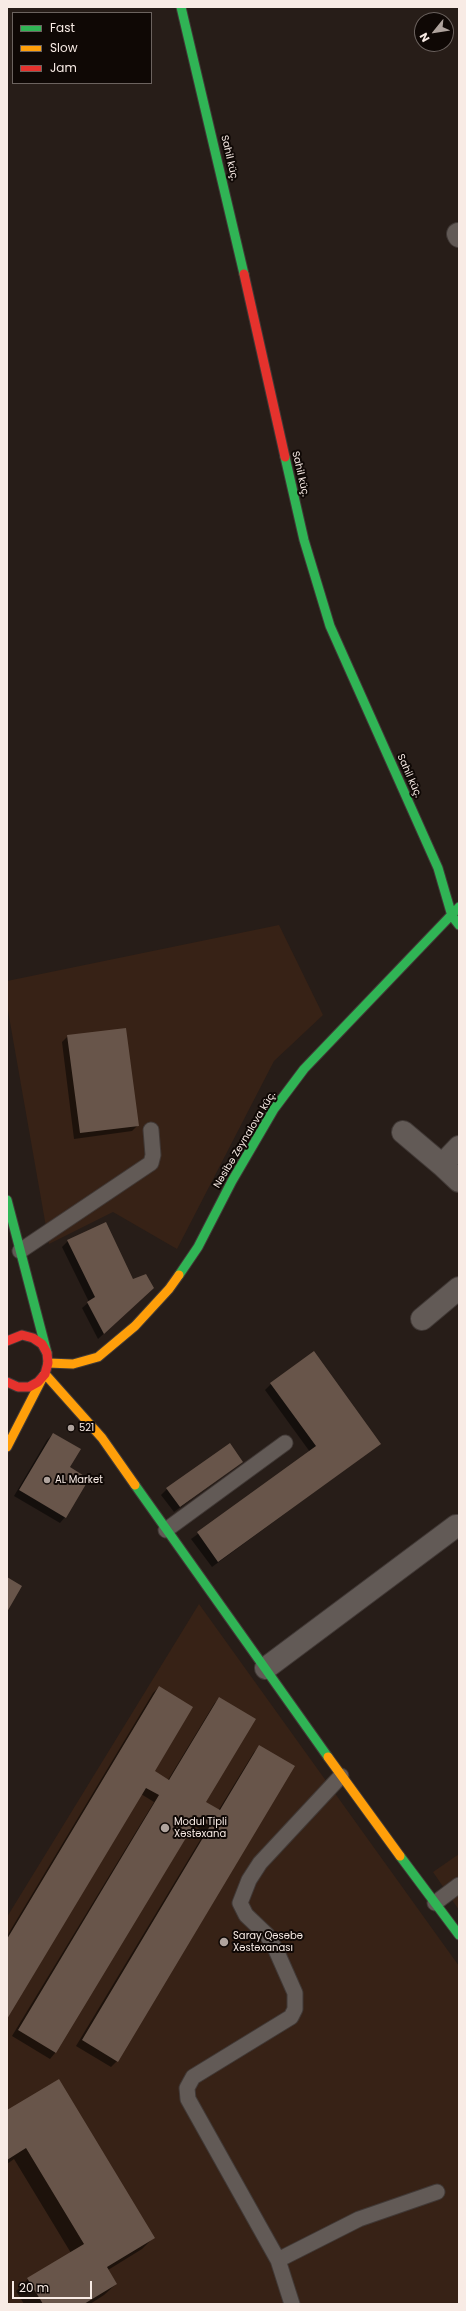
<!DOCTYPE html>
<meta charset="utf-8">
<style>
body{margin:0}
#map{position:relative;width:466px;height:2311px;overflow:hidden;background:#271d18;font-family:Poppins,sans-serif}
canvas{display:block}
.frame{position:absolute;inset:0;border:8px solid #f8ebe5;pointer-events:none}
.legend{position:absolute;left:12px;top:12px;width:140px;height:72px;box-sizing:border-box;background:#0f0805;border:1px solid #6c635f;margin:0;padding:5px 7px;list-style:none;font-size:12px;color:#f8ebe5}
.legend li{display:flex;align-items:center;gap:8px;height:20px}
.legend b{width:20px;border:1px solid #6c635f}
.north{position:absolute;left:414px;top:12px;width:40px;height:40px;box-sizing:border-box;background:#0f0805;border:1px solid #6c635f;border-radius:50%;rotate:240deg;font-size:11px;font-weight:700;line-height:16px;text-align:center;color:#f8ebe5}
.north::after{content:'';display:block;margin:auto;width:14px;height:18px;background:#afa39d;clip-path:polygon(50% 0,100% 100%,50% 72%,0 100%)}
.scale{position:absolute;left:12px;top:2281px;width:80px;height:18px;box-sizing:border-box;border:2px solid #f8ebe5;border-top:0;padding-left:5px;font-size:12px;line-height:14px;white-space:nowrap;color:#f8ebe5;-webkit-text-stroke:3px #0f0805;paint-order:stroke}
</style>
<div id="map">
<canvas width="466" height="2311"></canvas>
<div class="frame"></div>
<ul class="legend">
<li><b style="height:5px;background:#30b455"></b>Fast</li>
<li><b style="height:5px;background:#ff9f0a"></b>Slow</li>
<li><b style="height:5px;background:#e5322d"></b>Jam</li>
</ul>
<div class="north">N</div>
<div class="scale">20 m</div>
</div>
<script>
const g = document.querySelector('canvas').getContext('2d');
g.lineJoin = 'round';
function fill(path, color) { g.fillStyle = color; g.fill(path, 'evenodd'); }
const poly = rows => new Path2D(rows.map(r => 'M' + r).join(''));
function trace(path, color, width, dash) { g.strokeStyle = color; g.lineWidth = width; g.lineCap = dash ? 'butt' : 'round'; g.setLineDash(dash || []); g.stroke(path); }
function write(font, color, halo, rows, align = 'center') {
  g.font = font + ' Poppins,sans-serif'; g.lineWidth = 4; g.setLineDash([]); g.textBaseline = 'middle'; g.strokeStyle = halo; g.fillStyle = color; for (const [text, x, y, turn = 0] of rows) {
    g.save(); g.translate(x, y); g.rotate((+turn || 0) * Math.PI / 180); g.textAlign = isNaN(turn) ? turn : align; if (halo) g.strokeText(text, 0, 0); g.fillText(text, 0, 0); g.restore();
  }
}
fill(poly([
 [279,925,323,1015,274,1061,177,1249,113,1212,49,1244,7,1005,7,981],
 [199,1604,459,1966,459,2304,7,2304,7,1917],
 [459,1854,459,1910,433,1872]
]), '#372216');
fill(poly([
 [68,1036,138,1125,132,1131,74,1139,62,1042],
 [68,1241,133,1281,147,1294,98,1339,82,1308,89,1302,62,1247],
 [271,1384,380,1444,212,1567,191,1539,310,1452,265,1390],
 [53,1434,69,1468,65,1517,60,1523,14,1496,47,1440],
 [242,1462,174,1512,161,1495,167,1489],
 [159,1687,153,1771,168,1780,214,1704,219,1698,205,1803,218,1811,254,1752,260,1746,117,2061,111,2067,76,2046,205,1832,193,1825,55,2053,50,2059,12,2036,154,1802,141,1794,7,2017,7,1936,153,1693],
 [7,2111,154,2237,142,2249,108,2270,116,2284,104,2295,90,2304,24,2304,16,2291,28,2279,71,2253,14,2159,7,2164]
]), '#0007');
fill(poly([
 [126,1028,139,1126,80,1133,67,1035],
 [106,1222,133,1279,146,1274,154,1288,104,1334,87,1302,95,1297,67,1240],
 [314,1351,381,1444,218,1562,197,1532,316,1446,270,1383],
 [53,1433,81,1449,70,1467,89,1479,66,1518,19,1490],
 [230,1443,243,1462,180,1507,166,1488],
 [7,1577,22,1586,7,1612],
 [159,1686,193,1707,155,1771,169,1780,219,1697,256,1719,206,1802,220,1810,259,1745,295,1766,118,2062,82,2040,210,1826,198,1818,56,2053,18,2030,159,1795,146,1788,7,2019,7,1939],
 [59,2079,155,2238,107,2267,117,2284,84,2304,43,2304,27,2278,84,2244,26,2148,7,2160,7,2110]
]), '#68554a');
const lane = poly([
 [20,1251,151,1163,153,1155,151,1130],
 [166,1530,285,1443],
 [435,1903,459,1885],
 [278,2260,359,2219,437,2192],
 [292,2304,278,2260,188,2099,187,2088,193,2077,291,2017,295,2009,295,1993,276,1950,267,1935,246,1915,240,1903,249,1880,260,1863,341,1776]
]);
const street = poly([
 [458,234,459,236],
 [403,1132,442,1165],
 [459,1147,442,1165,459,1181],
 [422,1319,459,1288],
 [266,1668,456,1526]
]);
const fast = poly([
 [181,7,244,274],
 [285,457,304,540,330,626,438,868,452,916,459,925],
 [7,1200,47,1353],
 [179,1275,198,1247,232,1181,274,1109,304,1069,459,907],
 [135,1485,328,1757],
 [400,1856,459,1935]
]);
const slow = poly([
 [48,1363,73,1364,98,1357,135,1326,169,1289,179,1275],
 [45,1374,102,1438,135,1485],
 [7,1447,44,1375],
 [328,1757,400,1856]
]);
const jam = poly([
 [244,274,285,457],
 [7,1341,22,1335,33,1338,42,1344,47,1353,48,1363,45,1374,38,1382,29,1387,18,1387,7,1382]
]);
trace(lane, '#413936', 17);
trace(street, '#413936', 24);
trace(fast, '#413936', 11);
trace(slow, '#413936', 11);
trace(jam, '#413936', 11);
trace(lane, '#625a56', 15);
trace(street, '#625a56', 22);
trace(fast, '#30b455', 9);
trace(slow, '#ff9f0a', 9);
trace(jam, '#e5322d', 9);
for (const [x, y, r, color] of [
 [71,1428,4,"#afa39d"],
 [47,1480,4,"#afa39d"],
 [165,1828,5,"#afa39d"],
 [224,1942,5,"#afa39d"]
]) { const dot = new Path2D(); dot.arc(x, y, r, 0, 2 * Math.PI); g.fillStyle = color; g.fill(dot); trace(dot, '#0f0805', 1.5); }
write('10px', '#f8ebe5', '#0f0805', [
 ["Sahil küç.",229,158,77],
 ["Sahil küç.",300,474,77],
 ["Sahil küç.",409,776,66],
 ["Nəsibə Zeynalova küç.",245,1140,-59]
]);
write('10px', '#f8ebe5', '#0f0805', [
 ["521",79,1428],
 ["AL Market",55,1480],
 ["Modul Tipli",174,1822],
 ["Xəstəxana",174,1834],
 ["Saray Qəsəbə",233,1936],
 ["Xəstəxanası",233,1948]
], 'left');
</script>
